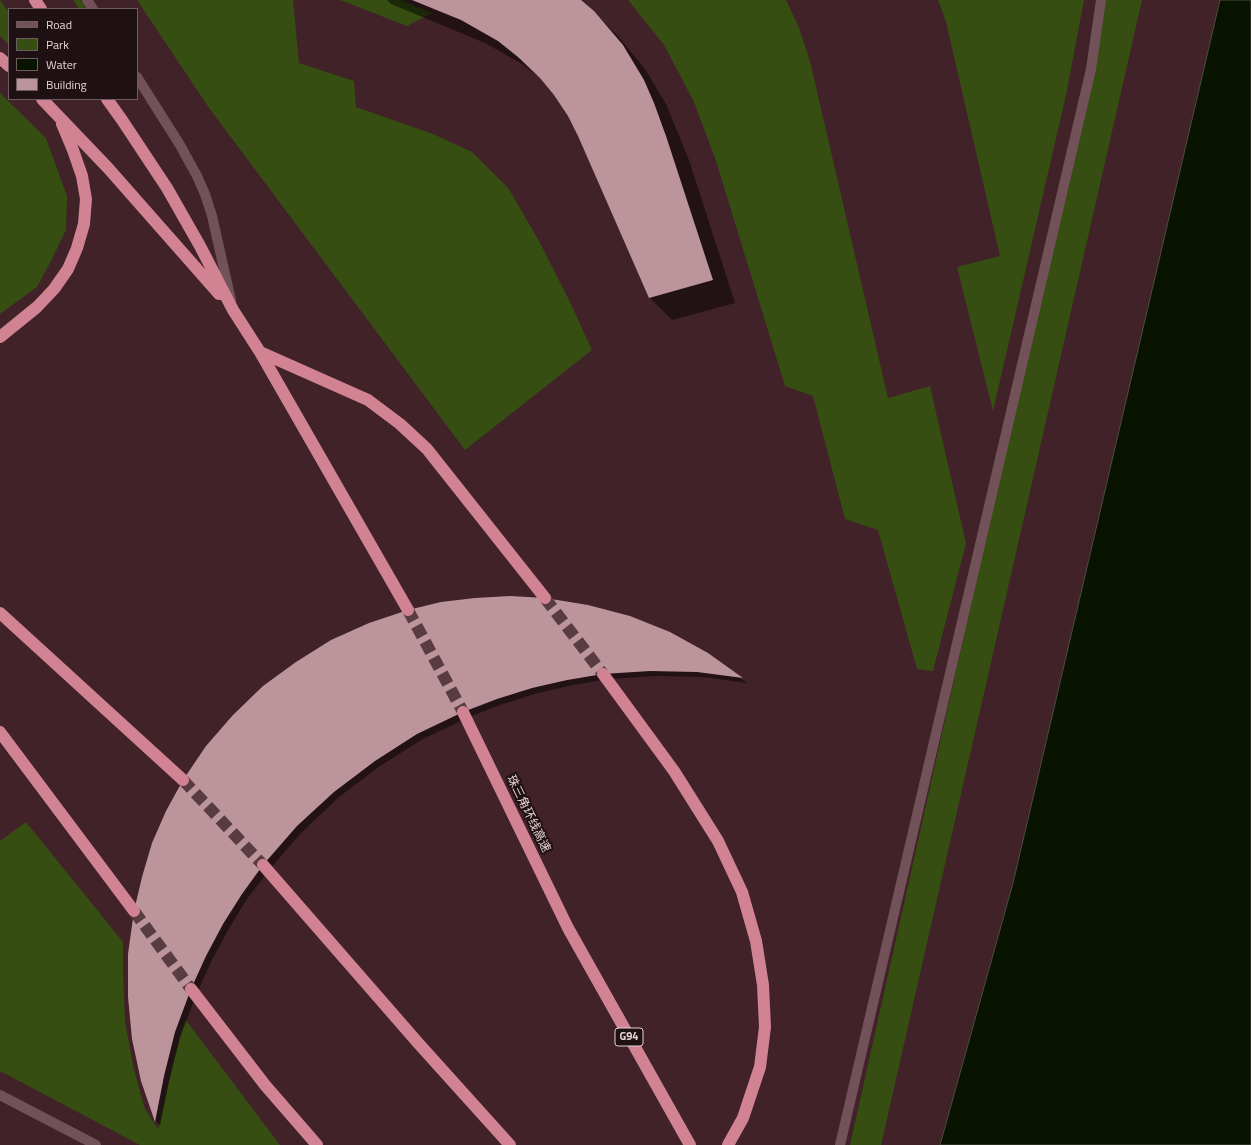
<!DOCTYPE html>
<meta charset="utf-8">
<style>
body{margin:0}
#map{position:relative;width:1251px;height:1145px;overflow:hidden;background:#402228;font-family:"Titillium Web",sans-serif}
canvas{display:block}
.legend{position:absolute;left:8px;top:8px;width:130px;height:92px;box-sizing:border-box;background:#1e1013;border:1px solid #6e5d60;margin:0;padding:5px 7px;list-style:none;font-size:12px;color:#e6d1d4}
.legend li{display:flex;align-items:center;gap:8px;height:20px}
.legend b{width:20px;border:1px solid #6e5d60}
</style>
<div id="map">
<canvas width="1251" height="1145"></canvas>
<ul class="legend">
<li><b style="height:5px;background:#725258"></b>Road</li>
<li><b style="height:11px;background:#364e11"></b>Park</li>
<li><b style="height:11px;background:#081400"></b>Water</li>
<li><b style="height:11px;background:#bc959c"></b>Building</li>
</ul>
</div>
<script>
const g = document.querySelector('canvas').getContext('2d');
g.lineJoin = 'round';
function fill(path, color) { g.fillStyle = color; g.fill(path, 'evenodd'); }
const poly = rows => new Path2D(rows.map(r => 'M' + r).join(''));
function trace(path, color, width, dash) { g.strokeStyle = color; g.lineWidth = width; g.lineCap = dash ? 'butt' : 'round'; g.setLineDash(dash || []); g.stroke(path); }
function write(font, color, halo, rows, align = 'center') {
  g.font = font + ' "Titillium Web","Noto Sans SC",sans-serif'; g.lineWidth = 4; g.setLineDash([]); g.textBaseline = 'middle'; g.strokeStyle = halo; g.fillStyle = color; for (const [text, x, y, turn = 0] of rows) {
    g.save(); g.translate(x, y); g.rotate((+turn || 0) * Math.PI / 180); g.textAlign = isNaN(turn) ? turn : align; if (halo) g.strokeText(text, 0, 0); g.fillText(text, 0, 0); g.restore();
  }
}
fill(poly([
 [0,0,9,12,9,45,0,36],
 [73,0,81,0,86,9,79,9],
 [137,0,293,0,299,63,354,81,356,107,433,134,472,152,509,189,539,241,570,302,592,350,465,450,209,108],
 [340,0,400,0,432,13,407,26],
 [628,0,786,0,798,25,810,61,888,398,930,386,966,543,933,671,917,669,878,530,845,519,813,396,785,386,716,161,694,102,664,45],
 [938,0,1084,0,1066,95,993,411,957,267,1000,256,946,22],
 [1106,0,1142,0,881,1145,850,1145],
 [0,93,46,138,67,196,66,230,52,259,37,287,0,314],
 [26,822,123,942,123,972,125,1022,134,1070,145,1109,158,1129,174,1058,185,1019,280,1145,140,1145,0,1071,0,841]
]), '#364e11');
const water = poly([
 [1220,0,1251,0,1251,1145,940,1145,1013,883,1220,0]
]);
fill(water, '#081400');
trace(water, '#4b4d40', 1);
fill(poly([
 [387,0,579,0,593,12,617,35,645,69,666,104,689,160,735,303,672,320,650,298,579,136,569,116,555,94,543,80,522,64,485,43,391,4],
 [708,654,747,683,703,677,656,676,609,679,573,685,538,693,503,704,469,717,423,739,380,766,339,797,302,832,269,870,247,899,228,930,211,962,196,995,180,1038,169,1082,160,1126,156,1121,142,1081,207,747]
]), '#0007');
fill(poly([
 [412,0,581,0,594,11,623,45,644,80,654,103,666,136,713,280,649,298,578,136,568,116,554,95,540,78,518,57,498,41,461,20],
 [510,596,545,598,588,605,630,616,670,632,708,653,743,678,697,672,650,671,603,674,567,680,532,688,497,699,463,712,417,734,375,761,334,792,297,826,263,865,242,894,223,924,206,956,191,989,175,1032,164,1076,155,1122,141,1081,132,1039,128,997,128,954,134,911,142,877,152,843,166,811,183,780,206,746,233,715,263,686,296,662,331,640,369,623,408,610,441,602,475,598]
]), '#bc959c');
trace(poly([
 [545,598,603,674],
 [408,610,463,712],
 [183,780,263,865],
 [134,911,191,989]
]), '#593c42', 12, [12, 6]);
trace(poly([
 [87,0,93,9],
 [137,77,180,145,197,176,205,194,212,216,231,300],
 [0,1095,96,1145],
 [840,1145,1091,69,1101,0]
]), '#725258', 10);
trace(poly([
 [35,0,41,9],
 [0,58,9,66],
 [42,99,108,168,219,294],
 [107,99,122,120,167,188,200,246,233,310,260,352,408,610],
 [0,337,37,307,54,289,68,269,77,248,84,224,86,199,82,176,73,150,62,124],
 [260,352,368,400,400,424,427,449,545,598],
 [0,613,183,780],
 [603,674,674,771,718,841,742,892,756,941,763,985,765,1027,760,1067,743,1118,728,1145],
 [463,712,568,928,690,1145],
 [0,732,134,911],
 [263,865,419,1044,510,1145],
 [191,989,265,1085,317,1145]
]), '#d18394', 12);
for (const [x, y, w] of [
 [629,1037,28]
]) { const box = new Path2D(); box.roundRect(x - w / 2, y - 9, w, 18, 3); g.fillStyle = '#1e1013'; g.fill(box); trace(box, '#e6d1d4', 1); }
write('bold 11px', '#e6d1d4', null, [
 ["G94",629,1037]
]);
write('12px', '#e6d1d4', '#1e1013', [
 ["珠三角环线高速",528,814,64]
]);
</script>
